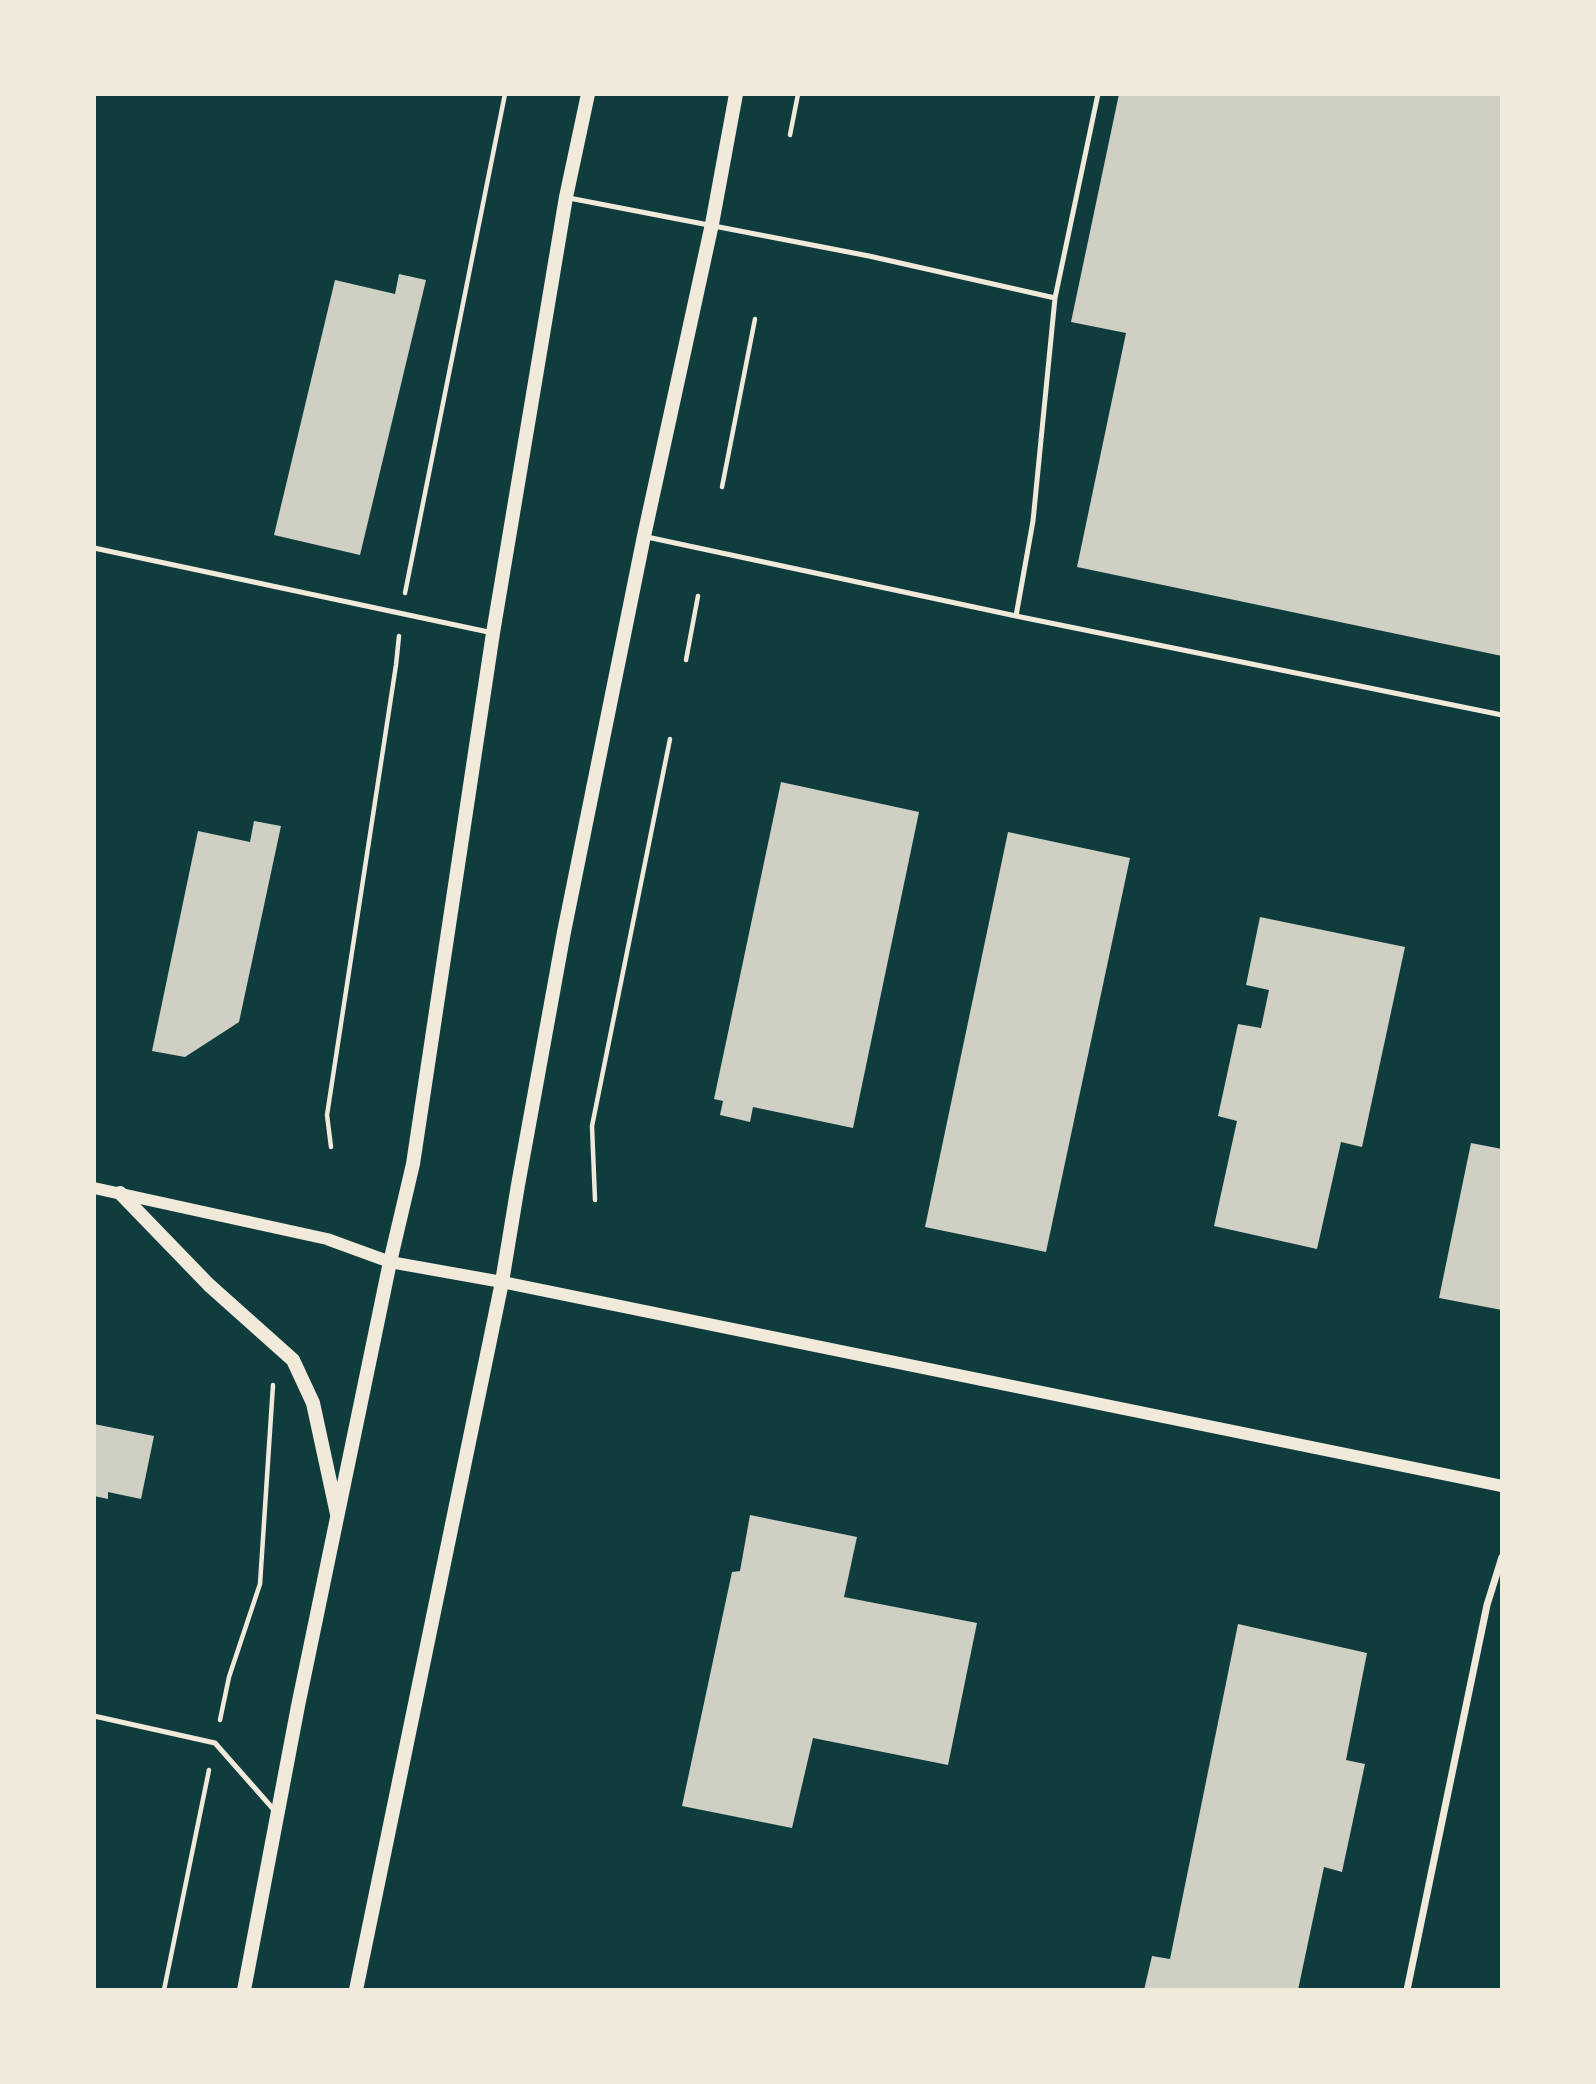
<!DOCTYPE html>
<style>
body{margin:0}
#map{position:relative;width:1596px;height:2084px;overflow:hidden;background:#0f3d3e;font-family:Quicksand,sans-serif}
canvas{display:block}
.frame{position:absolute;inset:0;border:96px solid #f1e9da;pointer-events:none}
</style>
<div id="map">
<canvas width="1596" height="2084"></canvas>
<div class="frame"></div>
</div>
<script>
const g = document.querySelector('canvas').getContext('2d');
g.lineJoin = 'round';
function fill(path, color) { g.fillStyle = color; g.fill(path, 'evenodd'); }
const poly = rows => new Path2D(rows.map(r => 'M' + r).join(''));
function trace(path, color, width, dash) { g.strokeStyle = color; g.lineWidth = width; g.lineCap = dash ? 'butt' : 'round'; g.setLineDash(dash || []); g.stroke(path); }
fill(poly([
 [1119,94,1502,94,1502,656,1077,567,1126,333,1071,322],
 [399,274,426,280,360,555,274,535,335,280,395,294],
 [781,782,919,812,853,1128,753,1107,750,1122,720,1115,723,1101,714,1099],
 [254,821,281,826,239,1022,185,1057,152,1051,198,831,250,842],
 [1008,832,1130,858,1046,1252,925,1227],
 [1260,917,1405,947,1362,1147,1341,1142,1317,1249,1214,1226,1237,1121,1218,1116,1238,1024,1261,1028,1269,990,1246,985],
 [1471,1143,1502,1149,1502,1310,1439,1298],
 [94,1424,154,1436,141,1499,108,1492,108,1499,94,1496],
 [750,1515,857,1537,844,1597,977,1623,948,1765,813,1738,792,1828,682,1806,732,1572,740,1571],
 [1238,1624,1367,1653,1346,1760,1365,1764,1342,1872,1324,1867,1298,1990,1144,1990,1152,1956,1170,1959]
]), '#cfcfc3');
trace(poly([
 [790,135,798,94],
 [722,487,755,319],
 [405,593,505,94],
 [686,660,698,596],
 [331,1147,327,1115,396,665,399,636],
 [595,1200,592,1126,670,739],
 [220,1720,229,1677,260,1584,273,1385],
 [164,1990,209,1770]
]), '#f1e9da', 4.5);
trace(poly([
 [569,198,869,256,1055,298],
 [647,537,1016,616,1502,715],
 [94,548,493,633],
 [1016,616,1033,521,1055,298,1098,94],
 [94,1716,215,1743,275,1811]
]), '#f1e9da', 5);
trace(poly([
 [1407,1990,1487,1605,1502,1557]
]), '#f1e9da', 7);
trace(poly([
 [94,1188,327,1239,390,1262,502,1282,1502,1486]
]), '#f1e9da', 12);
trace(poly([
 [120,1193,209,1285,293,1360,313,1403,337,1514],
 [244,1990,298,1706,390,1262,413,1164,493,633,566,197,588,94],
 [356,1990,502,1282,518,1185,564,932,644,536,712,224,736,94]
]), '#f1e9da', 14);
</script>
